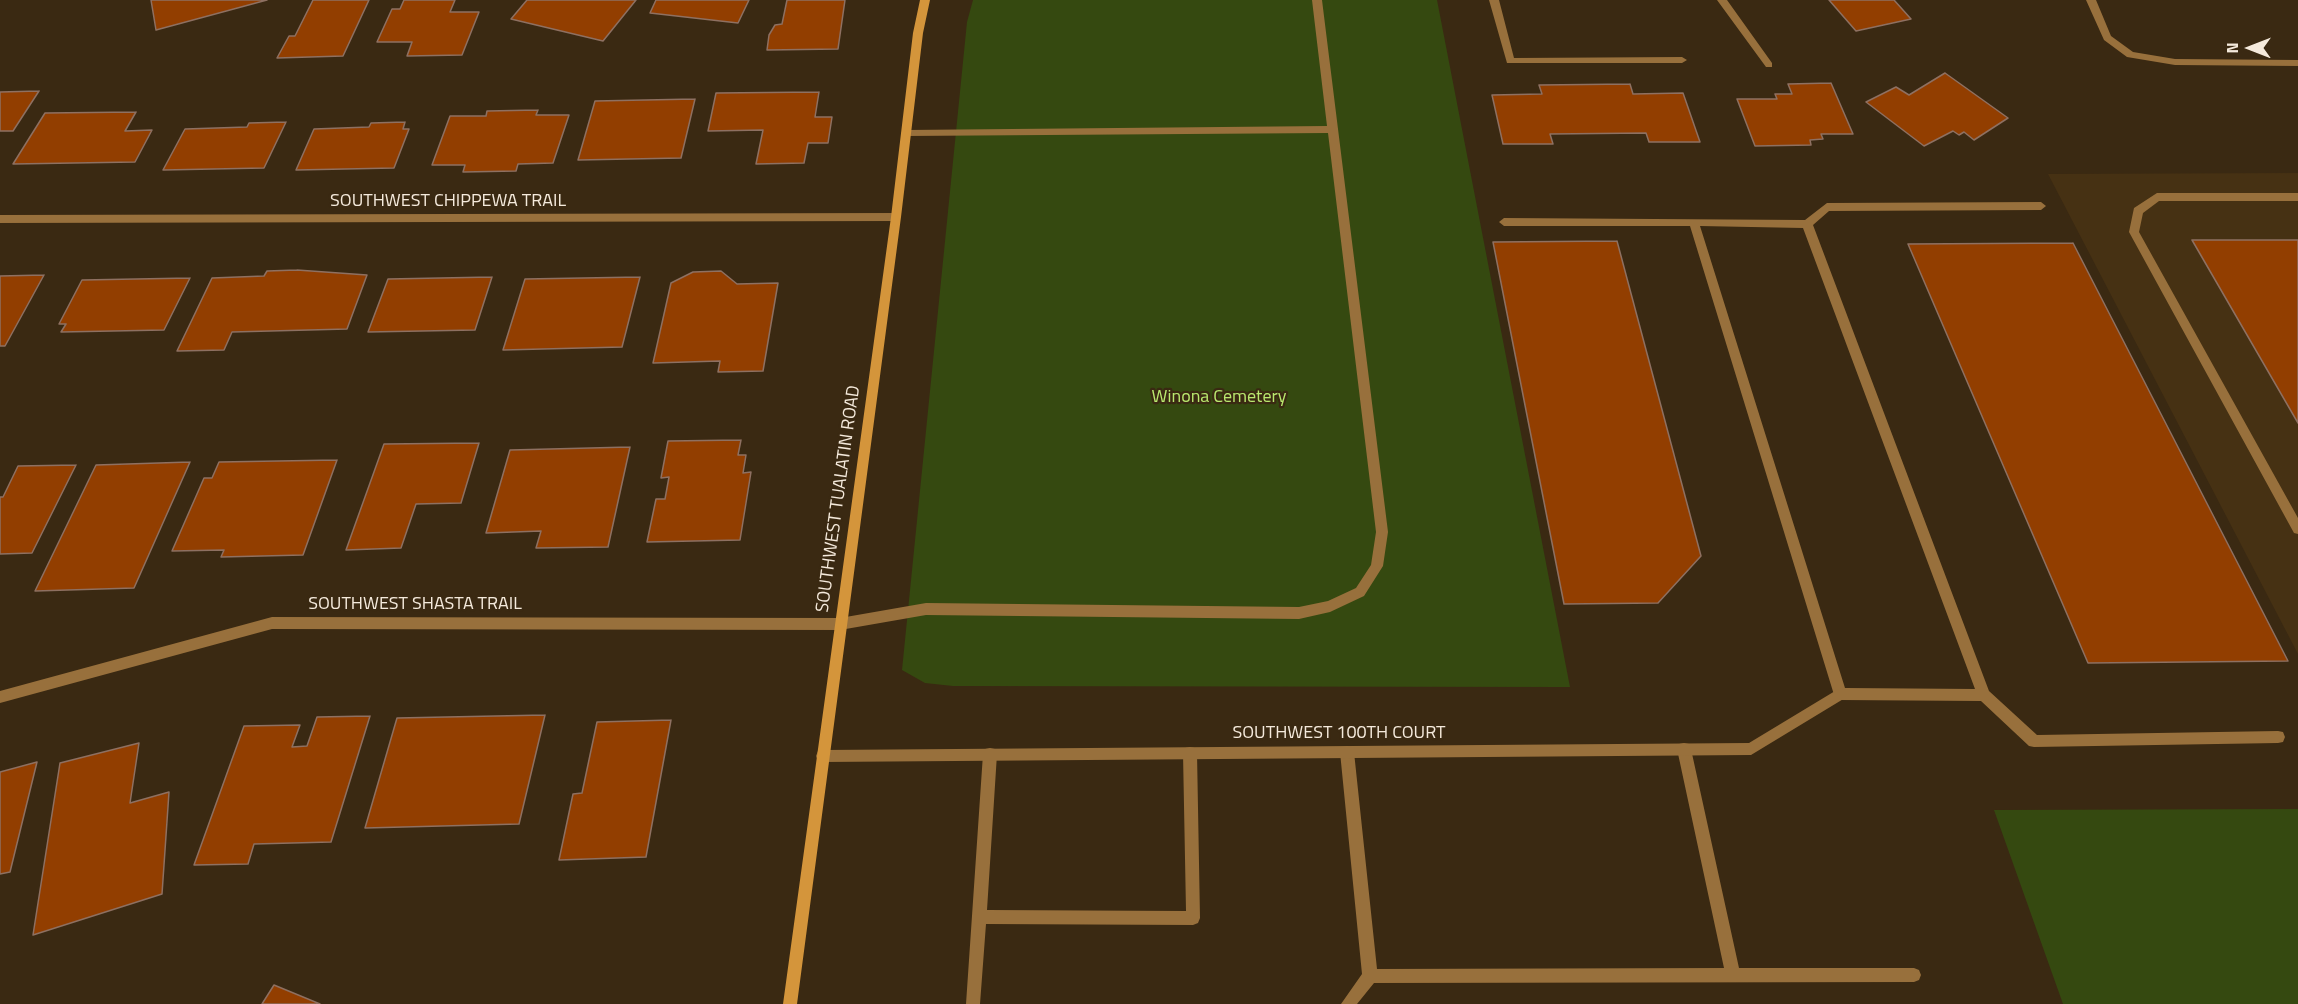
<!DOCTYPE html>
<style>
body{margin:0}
#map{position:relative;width:2298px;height:1004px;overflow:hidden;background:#3a2912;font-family:"Titillium Web",sans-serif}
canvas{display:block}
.north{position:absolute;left:2220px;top:18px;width:60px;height:60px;-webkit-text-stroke:4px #3a2912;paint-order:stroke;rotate:270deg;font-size:16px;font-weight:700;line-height:24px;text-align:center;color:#f5eadc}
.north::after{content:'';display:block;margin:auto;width:21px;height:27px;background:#f5eadc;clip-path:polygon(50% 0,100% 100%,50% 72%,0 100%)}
</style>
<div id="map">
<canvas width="2298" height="1004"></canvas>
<div class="north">N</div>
</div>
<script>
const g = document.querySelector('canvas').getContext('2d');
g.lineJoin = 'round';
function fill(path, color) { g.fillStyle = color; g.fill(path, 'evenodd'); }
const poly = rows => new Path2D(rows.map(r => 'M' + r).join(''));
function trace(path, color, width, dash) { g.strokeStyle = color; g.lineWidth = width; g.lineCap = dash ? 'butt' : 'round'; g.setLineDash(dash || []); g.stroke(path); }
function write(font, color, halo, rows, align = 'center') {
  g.font = font + ' "Titillium Web",sans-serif'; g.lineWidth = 4.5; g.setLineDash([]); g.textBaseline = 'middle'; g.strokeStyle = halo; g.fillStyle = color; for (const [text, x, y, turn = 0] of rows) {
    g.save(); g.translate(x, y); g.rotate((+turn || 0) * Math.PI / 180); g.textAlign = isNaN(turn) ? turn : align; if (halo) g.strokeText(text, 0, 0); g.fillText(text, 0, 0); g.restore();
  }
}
fill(poly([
 [2298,173,2298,654,2048,174]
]), '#463113');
fill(poly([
 [973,0,1437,0,1570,687,953,686,925,683,902,670,967,22],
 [2298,809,2298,1004,2063,1004,1994,810]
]), '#354910');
const building = poly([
 [151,0,267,0,156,30,151,0],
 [313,0,369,0,343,56,277,58,289,36,295,36,313,0],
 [404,0,455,0,450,12,479,12,462,55,407,56,412,42,377,42,392,9,400,9,404,0],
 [527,0,636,0,603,41,511,19,527,0],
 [656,0,749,0,738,23,650,13,656,0],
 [787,0,845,0,838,49,767,50,769,35,775,25,782,24,787,0],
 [1829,0,1894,0,1911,19,1856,31,1829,0],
 [1945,73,2008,118,1974,140,1964,132,1959,135,1953,131,1924,146,1866,102,1896,87,1909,95,1945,73],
 [1831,83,1853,134,1821,134,1823,139,1810,140,1811,145,1755,146,1737,99,1777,99,1775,94,1792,94,1788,84,1831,83],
 [1630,84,1633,94,1683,93,1700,142,1649,142,1646,133,1550,134,1553,144,1503,144,1492,95,1542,94,1539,85,1630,84],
 [39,91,13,131,0,131,0,92,39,91],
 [819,92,815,117,832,117,828,143,808,143,804,163,756,164,763,130,708,131,716,93,819,92],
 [695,99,681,158,578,160,595,101,695,99],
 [538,110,536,115,569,115,553,163,518,164,516,171,463,172,465,165,432,165,450,116,486,116,487,111,538,110],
 [136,112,125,131,152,130,135,162,13,164,45,113,136,112],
 [286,122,264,168,163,170,185,129,247,127,249,123,286,122],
 [405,122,403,129,409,129,394,168,296,170,314,129,369,127,371,123,405,122],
 [2192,240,2298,240,2298,423,2192,240],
 [1617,241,1701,556,1658,603,1564,604,1493,242,1617,241],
 [2073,243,2288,661,2088,663,1908,244,2073,243],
 [297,270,367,275,347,329,232,332,224,350,177,351,212,278,264,276,267,271,297,270],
 [721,271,737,284,778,283,763,371,718,372,720,361,653,363,671,283,693,272,721,271],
 [44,275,5,346,0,346,0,276,44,275],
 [492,277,475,330,368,332,388,279,492,277],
 [640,277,622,347,503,350,525,279,640,277],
 [190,278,164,330,61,332,66,324,59,324,82,280,190,278],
 [741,440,738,455,746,455,743,473,751,472,740,540,647,542,656,499,665,499,669,477,661,478,668,441,741,440],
 [479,443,461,503,416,504,401,548,346,550,384,444,479,443],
 [630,447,608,547,536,548,541,531,486,533,510,450,630,447],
 [337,460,303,555,221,557,224,550,172,551,204,478,212,478,219,462,337,460],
 [190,462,134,588,35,591,96,465,190,462],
 [76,465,32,553,0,554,0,497,3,497,18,466,76,465],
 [545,715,519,824,365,828,397,718,545,715],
 [370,716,331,842,254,844,248,864,194,865,244,726,300,725,292,747,307,746,317,717,370,716],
 [671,720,646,857,559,860,573,794,582,793,597,722,671,720],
 [139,743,130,803,169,792,162,894,33,935,60,763,139,743],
 [37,762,10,872,0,874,0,772,37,762],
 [274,985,320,1004,262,1004,274,985]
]);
fill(building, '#923e00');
trace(building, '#8e7061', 1.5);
fill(poly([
 [1312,0,1322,0,1388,532,1383,566,1364,596,1330,612,1299,619,926,615,840,630,836,628,834,624,836,620,840,618,926,603,1299,607,1328,601,1356,588,1371,565,1376,532,1328,133,906,136,901,133,906,130,1327,126,1312,0],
 [1489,0,1499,0,1514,58,1682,57,1687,60,1682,63,1507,63,1489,0],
 [1717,0,1727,0,1772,63,1772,67,1766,67,1717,0],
 [2086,0,2096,0,2111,36,2133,52,2175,59,2298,60,2298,66,2175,65,2127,57,2104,40,2086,0],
 [2157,193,2298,193,2298,201,2159,201,2143,213,2139,232,2298,518,2298,534,2294,533,2129,232,2134,208,2157,193],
 [2041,202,2046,206,2041,210,1829,211,1813,225,1989,691,2037,735,2278,731,2283,732,2285,737,2283,742,2278,743,2034,747,2029,746,1981,701,1840,700,1835,698,1690,226,1504,226,1499,222,1504,218,1805,220,1827,203,2041,202],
 [1700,226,1803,228,1975,689,1845,688,1700,226],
 [1684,743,1689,744,1691,749,1739,968,1914,968,1919,970,1921,975,1919,980,1914,982,1374,983,1357,1004,1341,1004,1362,974,1340,752,1342,747,1347,746,1352,747,1354,752,1377,969,1724,968,1677,749,1679,744,1684,743],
 [1190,747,1195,748,1197,753,1200,918,1198,923,1193,925,986,924,980,1004,966,1004,983,754,985,749,990,748,995,749,997,754,987,910,1186,911,1183,753,1185,748,1190,747]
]), '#98703c');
fill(poly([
 [896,213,901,217,896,221,0,223,0,215,896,213],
 [272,617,840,618,844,620,846,624,844,628,840,630,272,629,0,703,0,691,272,617],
 [1840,688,1845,690,1847,694,1845,698,1751,755,823,762,818,761,816,756,818,751,823,750,1749,743,1840,688]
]), '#98703c');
fill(poly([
 [920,0,930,0,923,33,901,217,797,1004,783,1004,891,217,913,33,920,0]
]), '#d4953b');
write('18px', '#f5eadc', '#3a2912', [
 ["SOUTHWEST CHIPPEWA TRAIL",448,202],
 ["SOUTHWEST TUALATIN ROAD",839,499,-82],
 ["SOUTHWEST SHASTA TRAIL",415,605],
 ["SOUTHWEST 100TH COURT",1339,734]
]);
write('18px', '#bae96f', '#3a2912', [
 ["Winona Cemetery",1219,398]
]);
</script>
